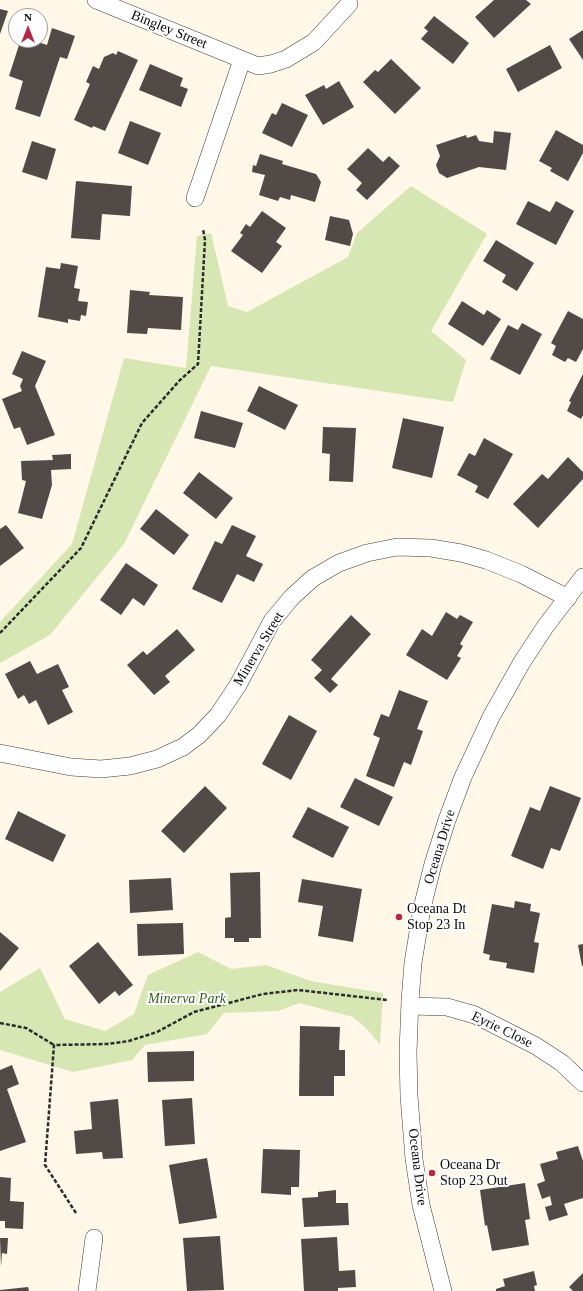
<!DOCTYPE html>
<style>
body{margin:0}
#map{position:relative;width:583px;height:1291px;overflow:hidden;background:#fff7e7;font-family:Georgia,serif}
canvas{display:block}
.north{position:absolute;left:8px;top:8px;width:40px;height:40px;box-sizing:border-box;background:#fff;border:1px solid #9d9d9d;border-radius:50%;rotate:0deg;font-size:11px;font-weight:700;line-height:16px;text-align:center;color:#0a0a0a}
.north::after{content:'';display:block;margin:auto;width:14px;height:18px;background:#b72642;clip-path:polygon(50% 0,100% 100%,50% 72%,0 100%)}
</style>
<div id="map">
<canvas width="583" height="1291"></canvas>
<div class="north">N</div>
</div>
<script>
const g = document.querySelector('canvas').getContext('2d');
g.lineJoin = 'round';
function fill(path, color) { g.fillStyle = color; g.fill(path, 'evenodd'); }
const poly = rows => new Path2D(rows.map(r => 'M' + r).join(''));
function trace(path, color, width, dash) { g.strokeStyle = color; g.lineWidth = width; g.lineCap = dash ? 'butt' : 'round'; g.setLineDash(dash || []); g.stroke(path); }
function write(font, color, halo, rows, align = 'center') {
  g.font = font + ' Georgia,serif'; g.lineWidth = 4; g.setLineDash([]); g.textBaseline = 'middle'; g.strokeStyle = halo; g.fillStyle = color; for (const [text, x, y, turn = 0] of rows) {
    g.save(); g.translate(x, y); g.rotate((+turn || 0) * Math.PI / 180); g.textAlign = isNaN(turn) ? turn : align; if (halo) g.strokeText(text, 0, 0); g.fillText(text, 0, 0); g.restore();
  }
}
fill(poly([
 [411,186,487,234,431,331,466,360,453,402,211,366,124,544,50,635,0,663,0,622,72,544,124,358,186,368,197,236,211,233,228,306,247,312,348,257,357,233],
 [198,952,231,969,266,965,311,981,383,993,380,1045,367,1029,353,1017,299,1003,278,1011,224,1013,207,1034,145,1045,132,1060,73,1072,0,1050,0,992,40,968,65,1019,105,1031,134,1014,148,975]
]), '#d6e7b3');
fill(poly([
 [494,0,526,0,531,4,494,38,475,17],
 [0,9,8,11,0,34],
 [434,16,469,43,453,64,421,39,428,31,424,28],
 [52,28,75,36,67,59,60,57,40,117,15,109,23,81,9,76,19,45,23,46,25,40,32,40,47,45],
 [583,30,583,60,569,39],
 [550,45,562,68,518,92,506,69],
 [118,51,138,60,105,131,93,126,92,128,74,120,90,84,86,82,93,66,99,69,104,57,113,53,116,55],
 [391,59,421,88,395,114,363,82,375,70,378,72],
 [150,64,183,78,180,86,188,89,181,107,139,90],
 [339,81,354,107,323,125,305,95,324,85,326,89],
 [282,103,308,115,292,147,262,133,272,113,276,115],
 [130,121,161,133,148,165,118,153],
 [556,130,583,145,583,153,568,181,550,171,552,168,539,161],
 [494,131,511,133,506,170,479,167,447,178,439,173,436,165,440,156,436,145,466,135,467,138,476,135,479,141,493,143],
 [32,141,56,149,47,180,22,172],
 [368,148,383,162,389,156,400,166,367,200,356,190,362,183,347,169],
 [260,154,283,161,282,164,316,174,321,182,315,202,291,195,290,200,280,197,278,201,259,195,265,175,252,172,253,165,256,166],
 [76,181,132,186,130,216,102,214,100,240,71,238],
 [528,201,550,212,556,201,574,211,556,245,516,224],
 [262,211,286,228,276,242,282,246,262,273,231,251,243,235,240,233,246,224,250,227],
 [330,216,349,220,353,234,350,246,325,240],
 [496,240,534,263,517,291,502,282,506,275,483,261],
 [61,263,78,266,74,288,80,289,78,301,88,302,86,316,81,315,80,321,68,319,68,323,38,317,46,267,60,269],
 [130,290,150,292,149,295,183,297,181,330,148,328,147,334,127,333],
 [462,301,484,315,487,310,501,319,483,346,448,324],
 [568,311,583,319,583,349,576,362,568,358,565,362,552,355,556,346,551,343],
 [522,323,542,334,520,375,490,359,508,325,518,330],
 [22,351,46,361,35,386,55,435,27,445,20,427,14,429,2,399,22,391,20,386,23,379,12,374],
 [583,374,583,415,581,419,567,411,571,402,569,401],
 [259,386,298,405,285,430,247,411],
 [201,411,243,423,235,448,194,438],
 [403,418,444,427,432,478,392,468],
 [323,427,356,428,353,482,329,481,330,454,322,453],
 [484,438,513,454,488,499,475,492,478,486,457,475,469,453,475,456],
 [71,454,71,469,51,470,52,485,42,519,18,513,26,481,22,480,21,461,53,460,52,455],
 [568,457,583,472,583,479,538,528,513,504,542,474,548,479],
 [199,472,233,498,216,519,183,493],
 [156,509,189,535,174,555,140,529],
 [6,525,24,548,0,566,0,529],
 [232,525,256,536,246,556,263,564,254,582,237,574,222,603,192,589,215,541,222,544],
 [126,563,158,585,144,606,133,598,121,615,100,600],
 [446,612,457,619,460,615,473,622,460,644,463,646,457,656,461,658,447,680,406,655,422,629,432,636],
 [351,615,371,634,331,679,338,685,330,693,314,678,322,670,311,660],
 [177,629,195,650,165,676,170,682,154,695,127,665,143,651,147,655],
 [30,661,37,674,58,664,69,687,62,690,73,712,48,725,36,700,29,704,24,695,18,699,5,674],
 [399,690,428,701,417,729,423,731,411,765,404,762,394,787,366,776,380,738,373,735,381,714,389,717],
 [289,715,317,731,291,780,262,764],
 [355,778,393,797,379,826,340,807],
 [205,786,227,808,184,853,161,831],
 [550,786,581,798,560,851,551,848,543,869,511,856,530,807,540,811],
 [308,807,349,827,333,858,292,837],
 [18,811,66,835,53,862,5,839],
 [260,872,261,938,249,938,249,942,234,942,234,938,225,938,225,918,231,917,230,873],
 [171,878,173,910,130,913,129,880],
 [302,879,362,889,353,942,318,936,323,906,298,902],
 [515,901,531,904,530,911,540,913,534,942,539,943,534,973,506,968,507,963,489,960,490,955,483,953,492,904,514,908],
 [183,923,184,954,138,956,137,924],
 [0,932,19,948,0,971],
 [98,942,133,985,119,996,115,991,99,1004,69,966],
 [583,944,583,966,582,966,578,945],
 [300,1026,340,1027,339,1050,345,1050,345,1076,334,1076,334,1096,299,1096],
 [194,1051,194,1081,148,1082,147,1052],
 [12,1065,19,1084,7,1089,26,1142,0,1151,0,1070],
 [192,1098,195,1144,165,1146,162,1100],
 [118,1099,123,1158,103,1159,102,1152,76,1154,74,1131,92,1129,90,1102],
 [578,1146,583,1161,583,1198,564,1204,568,1215,549,1221,545,1207,552,1205,550,1196,542,1199,537,1184,545,1181,540,1164,558,1159,556,1152],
 [263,1149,300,1150,299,1187,291,1187,291,1195,261,1193],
 [207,1158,217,1218,179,1224,169,1165],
 [0,1177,11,1178,10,1201,24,1202,23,1229,5,1228,5,1221,0,1221],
 [525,1183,530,1219,525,1220,529,1245,492,1251,487,1225,485,1226,480,1190],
 [336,1190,336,1203,348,1203,349,1225,304,1227,302,1198,318,1197,318,1192],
 [220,1236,224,1290,187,1291,183,1238],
 [337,1237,339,1271,355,1270,356,1287,338,1288,338,1291,304,1291,301,1239],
 [0,1238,8,1238,7,1254,2,1253,1,1267],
 [534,1271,537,1285,534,1286,535,1291,496,1291,496,1289,505,1286,503,1279],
 [583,1273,583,1291,573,1291,569,1287],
 [28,1287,29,1291,0,1291,0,1290]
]), '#524a47');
const minor = poly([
 [96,0,258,66,271,64,286,59,314,42,349,4],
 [195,198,242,60],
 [0,753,71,767,101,769,130,766,157,759,183,747,199,735,218,715,238,685,272,621,292,597,313,578,339,563,367,553,397,547,431,548,461,553,486,560,521,574,568,598],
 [410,1006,447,1007,475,1015,536,1046,562,1063,583,1083],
 [87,1291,94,1238],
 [443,1291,421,1205,414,1159,409,1096,408,1052,410,1001,413,963,422,908,433,864,447,820,463,777,491,717,522,662,545,627,583,577]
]);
trace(minor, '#3d3d3d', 18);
trace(poly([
 [0,633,81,548,142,423,180,380,198,364,205,240,203,229],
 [0,1023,26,1028,54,1045],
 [76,1213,45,1165,54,1045,107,1044,129,1041,157,1032,194,1012,263,994,298,990,387,1000]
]), '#2c2c2c', 2.5, [4, 2]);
trace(minor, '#fff', 17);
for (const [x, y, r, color] of [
 [399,917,4,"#b72642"],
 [432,1173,4,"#b72642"]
]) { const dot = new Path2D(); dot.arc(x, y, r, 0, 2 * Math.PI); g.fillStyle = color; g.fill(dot); trace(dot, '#fff', 1.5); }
write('14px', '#0a0a0a', '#fff', [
 ["Bingley Street",169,30,22],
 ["Minerva Street",259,649,-59],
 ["Oceana Drive",440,847,-73],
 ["Eyrie Close",502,1030,26],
 ["Oceana Drive",417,1167,83]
]);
write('14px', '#0a0a0a', '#fff', [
 ["Oceana Dt",407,909],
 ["Stop 23 In",407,925],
 ["Oceana Dr",440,1165],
 ["Stop 23 Out",440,1181]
], 'left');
write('italic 14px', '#355f1d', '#fff', [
 ["Minerva Park",187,999]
]);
</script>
